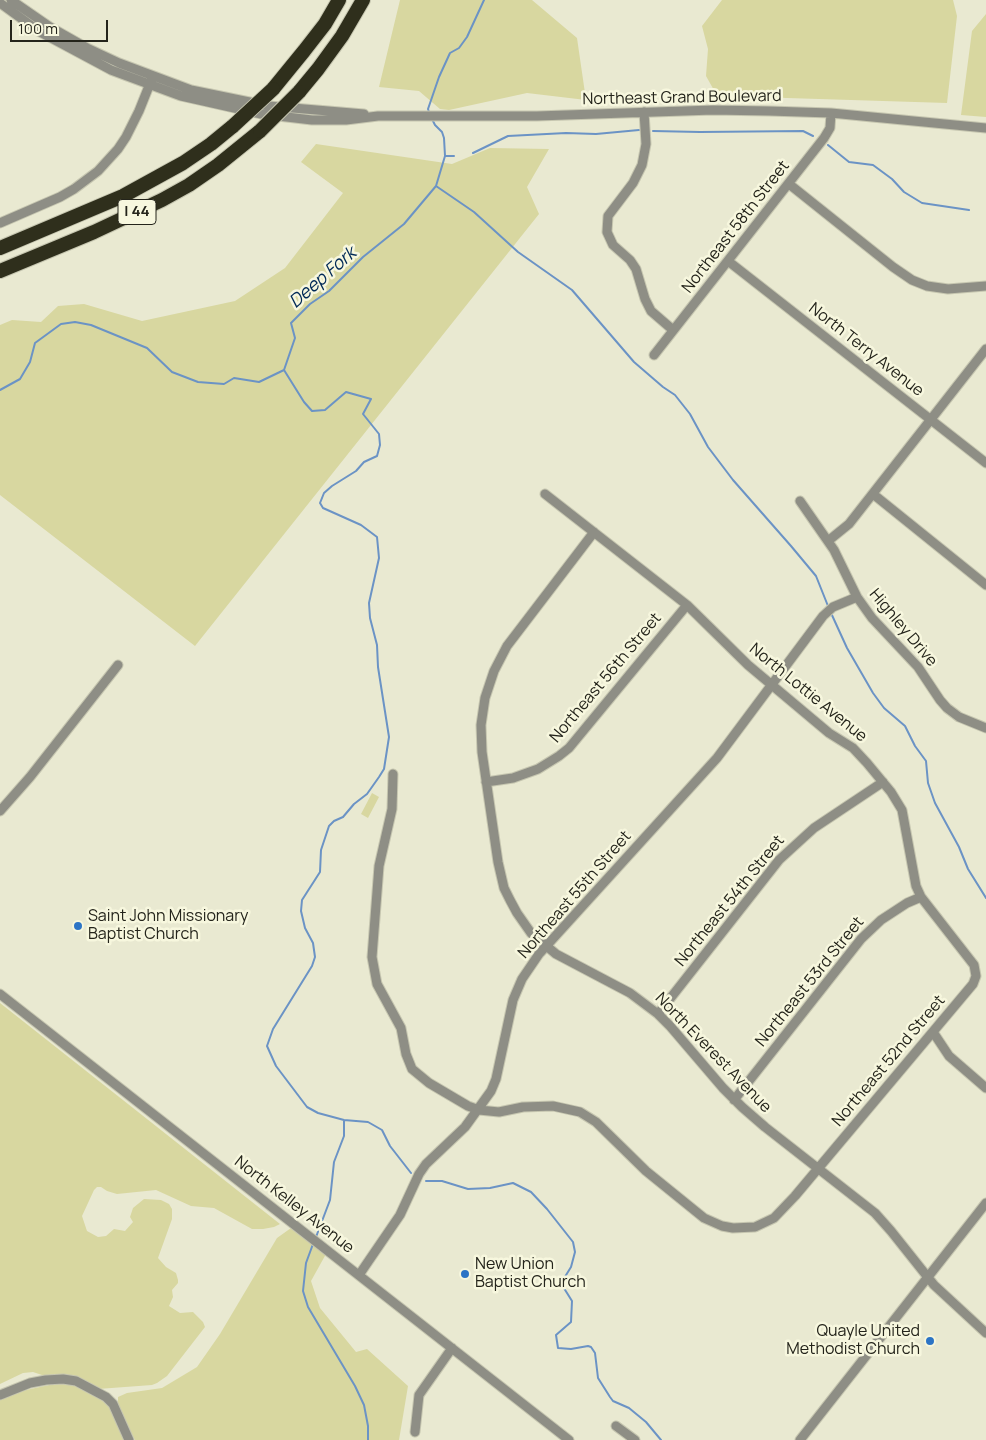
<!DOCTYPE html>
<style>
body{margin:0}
#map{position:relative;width:986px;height:1440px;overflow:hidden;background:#e9e9d1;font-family:Manrope,sans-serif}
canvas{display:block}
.scale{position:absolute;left:10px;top:20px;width:98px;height:22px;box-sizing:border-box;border:2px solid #24241b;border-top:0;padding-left:6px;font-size:15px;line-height:18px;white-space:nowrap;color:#24241b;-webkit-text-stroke:4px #f7f7de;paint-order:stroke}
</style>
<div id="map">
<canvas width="986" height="1440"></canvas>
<div class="scale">100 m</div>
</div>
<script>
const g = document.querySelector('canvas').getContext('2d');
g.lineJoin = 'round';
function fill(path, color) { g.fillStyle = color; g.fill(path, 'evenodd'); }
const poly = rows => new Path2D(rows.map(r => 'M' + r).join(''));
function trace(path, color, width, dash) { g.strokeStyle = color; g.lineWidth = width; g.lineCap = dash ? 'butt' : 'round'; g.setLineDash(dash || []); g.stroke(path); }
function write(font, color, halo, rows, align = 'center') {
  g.font = font + ' Manrope,sans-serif'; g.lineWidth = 5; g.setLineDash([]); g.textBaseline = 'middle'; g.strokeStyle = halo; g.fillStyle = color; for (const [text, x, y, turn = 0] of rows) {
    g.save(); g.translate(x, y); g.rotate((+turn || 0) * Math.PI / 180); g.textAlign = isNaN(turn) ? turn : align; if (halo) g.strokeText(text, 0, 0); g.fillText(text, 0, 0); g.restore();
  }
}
fill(poly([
 [400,0,532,0,577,38,586,100,527,93,449,110,440,109,419,91,379,87],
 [722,0,953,0,957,16,947,103,723,96,715,92,706,76,708,49,702,26],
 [986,14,986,117,961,115,972,31],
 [316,144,452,164,490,148,549,149,527,187,539,214,195,646,0,495,0,325,12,320,41,322,58,306,84,304,142,321,235,301,285,268,343,193,301,162],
 [372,793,379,797,368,818,361,814],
 [0,1003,280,1224,274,1227,263,1229,252,1229,214,1208,191,1206,156,1190,117,1194,107,1191,101,1187,97,1187,94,1190,82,1216,87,1231,98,1237,106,1236,114,1229,125,1231,133,1222,130,1217,133,1208,144,1199,161,1200,169,1204,172,1209,172,1219,158,1258,166,1267,176,1273,178,1280,178,1283,172,1290,173,1297,169,1306,180,1313,193,1312,203,1322,205,1327,167,1376,157,1383,152,1385,98,1389,73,1377,61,1374,45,1376,33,1372,23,1373,0,1384],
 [291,1228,326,1254,311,1281,320,1308,356,1352,367,1349,408,1386,399,1440,135,1440,118,1407,118,1397,127,1393,162,1388,197,1367,220,1334,277,1238],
 [59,1383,75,1384,107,1402,116,1417,125,1440,0,1440,0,1400,21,1391]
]), '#d8d7a0');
trace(poly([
 [429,112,428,109,439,77,450,53,459,48,467,37,484,0],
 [653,131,700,132,803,131,813,136],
 [828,145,849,162,873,165,892,179,904,192,922,203,969,210],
 [473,153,508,136,566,133,596,134,639,130],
 [445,156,454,156],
 [436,186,474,212,518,252,572,290,634,362,663,387,675,395,690,414,708,447,733,480,791,546,816,576,828,606],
 [284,370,304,402,312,411,325,410,346,392,371,399,363,414,379,434,380,445,377,456,364,462,356,471,332,486,324,493,320,503,323,508,361,525,377,537,379,558,369,603,370,618,377,645,378,667,389,737,384,769,379,777,367,794,354,804,343,817,334,821,329,826,321,850,320,872,302,900,301,911,305,928,313,943,315,957,312,966,273,1029,267,1046,276,1066,307,1107,318,1113,344,1120,368,1122,382,1130,390,1146,411,1173],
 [284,370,295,338,291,323,310,304,329,291,363,257,404,224,436,186,445,156,444,138,442,132,435,125,432,119],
 [0,390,20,379,30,362,35,343,61,324,75,322,91,325,147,348,172,372,198,382,224,384,234,378,259,382,284,370],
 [831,613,847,648,873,693,884,708,905,726,915,746,926,761,928,783,935,803,959,847,968,869,986,898],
 [426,1181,442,1181,468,1189,490,1188,513,1183,531,1192,547,1209,573,1242,575,1252,571,1267,563,1280,562,1285,572,1301,571,1322,556,1335,558,1348,571,1349,588,1346,591,1347,595,1353,598,1378,610,1397,613,1401,629,1408,646,1422,661,1440],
 [316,1237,330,1200,334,1162,344,1136,344,1120],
 [313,1244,306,1263,303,1291,308,1307,355,1386,364,1405,368,1426,368,1440]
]), '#6b93c5', 2);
const minor = poly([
 [11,0,50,27,87,48,119,63,191,90,269,106,364,114],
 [0,3,40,32,111,70,181,96,261,114,312,120,346,120,378,116,537,116,713,110,769,111,831,113,986,128],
 [644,112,646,144,642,165,633,183,608,216,607,232,613,245,630,260,636,269,645,299,651,311,673,330],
 [789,184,893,267,912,280,927,286,948,289,986,286],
 [0,223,60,197,74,189,98,171,118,149,126,137,139,111,151,81],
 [728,261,986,463],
 [654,355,824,138,830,128,831,113],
 [873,494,986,585],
 [800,501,834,550,857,597,872,618,918,667,940,700,947,708,959,717,986,728],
 [594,532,507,646,494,671,485,698,481,725,482,752,498,862,504,888,510,900,517,913,531,933,556,954,630,993,658,1014,670,1026,723,1088,742,1107,765,1127,875,1213,891,1231,934,1285,986,1333],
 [828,541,849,524,986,349],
 [393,774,392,809,379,866,372,957,377,984,401,1028,406,1054,412,1069,429,1083,468,1106,479,1110,499,1112,523,1107,553,1106,580,1112,596,1122,646,1171,704,1218,722,1226,733,1228,755,1227,774,1218,795,1196,973,984,976,976,974,965,921,897,916,886,902,810,891,792,867,763,853,748,829,733,748,665,687,605,545,494],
 [486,782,513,778,538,769,559,756,569,748,687,605],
 [0,811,30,777,118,665],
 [0,994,569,1440],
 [658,1014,779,860,814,828,883,782],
 [933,1032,949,1056,986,1088],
 [734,1100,861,939,881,920,907,903,921,897],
 [359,1275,400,1215,419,1174,426,1164,465,1127,491,1091,496,1079,513,1000,522,979,539,954,717,758,823,616,833,607,857,597],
 [0,1395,30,1383,46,1380,63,1379,76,1381,106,1397,113,1404,129,1440],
 [616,1426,635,1440],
 [415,1432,419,1395,452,1348],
 [800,1440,986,1203]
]);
const highway = poly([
 [273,89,304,51,325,24,339,0],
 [299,92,318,69,342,36,363,0],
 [0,248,123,196,183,163,211,144,233,126],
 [0,271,94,232,162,200,189,185,218,165,260,131]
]);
trace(minor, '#c6c6b0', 11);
trace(highway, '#c6c6b0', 16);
trace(minor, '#8e8e85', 9);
trace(highway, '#2f2f1c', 14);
const highwayBridge = poly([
 [233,126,273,89],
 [260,131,299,92]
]);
trace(highwayBridge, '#c6c6b0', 16, []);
trace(highwayBridge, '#2f2f1c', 14);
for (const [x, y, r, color] of [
 [78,926,5,"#2c74c5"],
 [465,1274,5,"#2c74c5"],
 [930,1341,5,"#2c74c5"]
]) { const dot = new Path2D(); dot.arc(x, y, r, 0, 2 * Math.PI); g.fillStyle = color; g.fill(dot); trace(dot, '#f7f7de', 2); }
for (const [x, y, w] of [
 [137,212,38]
]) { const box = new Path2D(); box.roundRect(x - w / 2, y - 12.5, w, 25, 4); g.fillStyle = '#f7f7de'; g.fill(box); trace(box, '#24241b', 1); }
write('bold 15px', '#24241b', null, [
 ["I 44",137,212]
]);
write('16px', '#24241b', '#f7f7de', [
 ["Northeast Grand Boulevard",682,98,-1],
 ["Northeast 58th Street",736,227,-52],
 ["North Terry Avenue",866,350,38],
 ["Highley Drive",903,628,50],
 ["Northeast 56th Street",606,678,-50],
 ["North Lottie Avenue",808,693,39],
 ["Northeast 55th Street",575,895,-49],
 ["Northeast 54th Street",730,901,-51],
 ["Northeast 53rd Street",810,982,-51],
 ["North Everest Avenue",713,1053,46],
 ["Northeast 52nd Street",889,1061,-50],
 ["North Kelley Avenue",294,1205,38]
]);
write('16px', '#24241b', '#f7f7de', [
 ["Saint John Missionary",88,917],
 ["Baptist Church",88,935],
 ["New Union",475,1265],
 ["Baptist Church",475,1283],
 ["Quayle United",920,1332,"right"],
 ["Methodist Church",920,1350,"right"]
], 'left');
write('italic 18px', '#002956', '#f7f7de', [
 ["Deep Fork",323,278,-41]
]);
</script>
